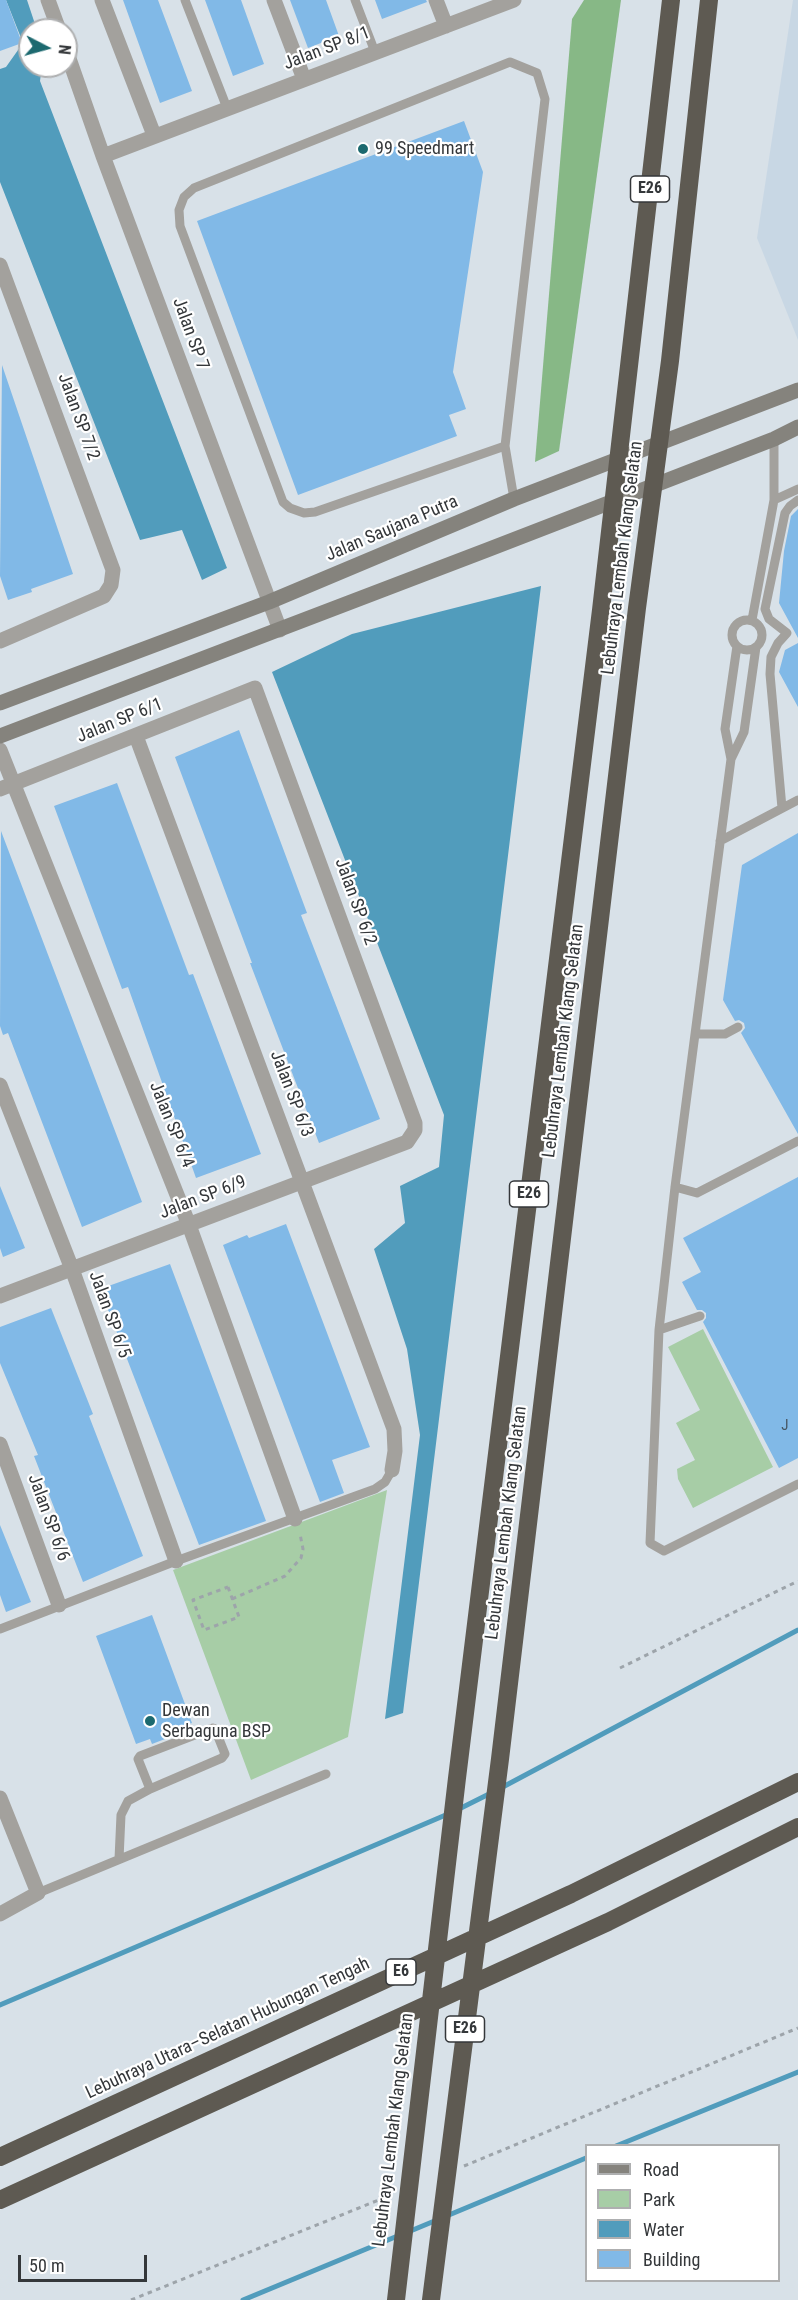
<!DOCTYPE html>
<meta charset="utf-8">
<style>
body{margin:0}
#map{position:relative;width:798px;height:2300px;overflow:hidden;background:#d8e1e8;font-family:"Roboto Condensed",sans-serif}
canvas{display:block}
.legend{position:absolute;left:585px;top:2144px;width:195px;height:138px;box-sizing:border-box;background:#fff;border:2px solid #aeafb0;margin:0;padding:8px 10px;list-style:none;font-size:18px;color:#34373a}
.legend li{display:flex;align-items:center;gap:12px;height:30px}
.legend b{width:30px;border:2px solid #aeafb0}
.north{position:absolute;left:18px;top:18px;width:60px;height:60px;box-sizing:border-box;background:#fff;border:2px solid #aeafb0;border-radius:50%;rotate:96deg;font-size:16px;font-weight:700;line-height:24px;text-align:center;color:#34373a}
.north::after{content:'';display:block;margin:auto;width:21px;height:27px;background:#1c696f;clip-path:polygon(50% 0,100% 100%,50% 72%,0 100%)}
.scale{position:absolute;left:18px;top:2255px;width:129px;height:27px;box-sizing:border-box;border:3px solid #34373a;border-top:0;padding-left:8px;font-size:18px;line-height:21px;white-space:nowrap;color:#34373a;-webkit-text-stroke:4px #fff;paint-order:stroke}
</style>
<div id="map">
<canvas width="798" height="2300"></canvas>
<ul class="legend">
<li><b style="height:8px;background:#85837d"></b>Road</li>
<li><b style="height:16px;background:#a7cda6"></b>Park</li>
<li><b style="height:16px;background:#519cbc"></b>Water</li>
<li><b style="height:16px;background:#81b9e7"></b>Building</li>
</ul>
<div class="north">N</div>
<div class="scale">50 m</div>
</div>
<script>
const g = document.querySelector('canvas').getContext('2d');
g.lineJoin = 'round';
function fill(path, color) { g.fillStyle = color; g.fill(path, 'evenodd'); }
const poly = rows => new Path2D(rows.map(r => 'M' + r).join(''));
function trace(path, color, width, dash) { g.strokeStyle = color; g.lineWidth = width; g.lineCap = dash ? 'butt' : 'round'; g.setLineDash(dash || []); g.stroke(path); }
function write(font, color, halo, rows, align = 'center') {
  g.font = font + ' "Roboto Condensed",sans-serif'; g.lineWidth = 4.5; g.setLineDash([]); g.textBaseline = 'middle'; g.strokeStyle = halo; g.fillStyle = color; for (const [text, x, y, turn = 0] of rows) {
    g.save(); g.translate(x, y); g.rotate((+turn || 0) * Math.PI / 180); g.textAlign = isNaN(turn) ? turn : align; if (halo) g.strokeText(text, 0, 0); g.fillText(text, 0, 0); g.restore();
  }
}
fill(poly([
 [793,0,798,0,798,340,757,238]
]), '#c8d7e4');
fill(poly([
 [703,1329,773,1467,693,1508,678,1479,677,1469,695,1460,676,1423,700,1410,668,1347],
 [387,1490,348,1737,251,1780,173,1570]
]), '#a7cda6');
fill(poly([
 [584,0,621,0,559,451,535,462,572,19]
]), '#87b886');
fill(poly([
 [6,0,27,0,37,30,30,30,30,66,42,66,40,81,227,568,202,580,182,530,140,540,0,182,0,69,6,67,23,43],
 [541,586,403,1713,385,1719,420,1435,407,1349,374,1249,405,1223,400,1186,439,1167,444,1115,272,672,352,634]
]), '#519cbc');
trace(poly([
 [499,1789,798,1630],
 [457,1810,491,1793],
 [0,2005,448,1814],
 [616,2146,798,2072],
 [408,2232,586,2158],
 [243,2300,400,2235]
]), '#519cbc', 5);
fill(poly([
 [0,0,6,0,22,43,0,51],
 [123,0,158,0,192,91,160,103],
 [205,0,241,0,264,64,233,76],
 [290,0,326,0,339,36,308,48],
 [375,0,426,0,427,2,382,19],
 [464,121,483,172,453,372,466,409,449,415,457,436,298,495,197,221],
 [2,365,73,574,31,589,32,592,8,600,0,576],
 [798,509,798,638,779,603,784,551,791,516],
 [798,643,798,707,779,672,785,650],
 [239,730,307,913,301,915,380,1119,319,1143,250,963,252,963,175,757],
 [117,783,189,975,193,974,261,1154,196,1178,128,987,122,989,54,806],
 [1,831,142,1202,82,1227,8,1033,3,1035,0,1026],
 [798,833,798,1134,741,1033,745,1028,744,1023,739,1020,735,1021,723,1000,742,865],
 [798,1177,798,1458,779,1468,703,1322,706,1318,706,1313,702,1310,697,1310,682,1282,701,1272,683,1238],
 [0,1186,25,1248,3,1257,0,1248],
 [286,1224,370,1447,332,1460,344,1493,320,1502,223,1245,247,1235,249,1238],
 [170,1264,266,1521,199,1545,100,1289],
 [51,1308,93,1414,89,1416,143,1556,83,1582,34,1456,38,1455,0,1363,0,1327],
 [0,1525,31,1602,6,1612,0,1595],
 [152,1615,192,1723,176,1729,178,1734,152,1744,150,1739,136,1744,96,1636]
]), '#81b9e7');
trace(poly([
 [228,1587,239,1617,204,1630,193,1600,228,1587],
 [232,1599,285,1576,301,1558,303,1549,300,1534],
 [620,1668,798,1581],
 [464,2166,798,2028],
 [131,2300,391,2195]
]), '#9da4aa', 3, [4.5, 4.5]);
trace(poly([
 [185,0,227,108],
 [355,0,375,52],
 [505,446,315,512,304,513,290,508,283,502,180,226,179,210,184,197,194,188,510,62,537,73,545,99,505,446,514,499],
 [774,500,798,489],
 [752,620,774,500,774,439],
 '732 635a15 15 0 1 1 30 0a15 15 0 1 1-30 0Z',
 [737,646,725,729,731,759,744,732,756,647],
 [731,759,675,1187,659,1330,650,1543,664,1551,798,1484],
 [782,808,770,674,771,657,778,643,787,633,769,619,765,609,785,513,790,506,798,500],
 [720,841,798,800],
 [695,1034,725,1034,738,1027],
 [675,1187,697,1193,798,1141],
 [659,1330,700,1316],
 [0,1629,176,1561,375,1489,385,1482,392,1470],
 [119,1859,121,1815,128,1801,150,1789,222,1758,225,1754,215,1729,213,1728,140,1756,138,1759,150,1789],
 [38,1893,326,1774]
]), '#a3a19d', 9);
trace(poly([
 [48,0,59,30],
 [102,0,154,135],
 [274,0,304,79],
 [436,0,446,26],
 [66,50,103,156,280,630],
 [103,156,514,0],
 [0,265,113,570,111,585,104,596,0,641],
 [136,736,394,1429,395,1451,392,1470],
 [0,750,189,1225,295,1519],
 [0,789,255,688,415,1123,415,1130,407,1142,0,1296],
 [0,1085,72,1269,176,1561],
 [0,1444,59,1605],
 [0,1798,38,1893,0,1914]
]), '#a3a19d', 15);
trace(poly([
 [0,703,269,602,514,499,798,390],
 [0,736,487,550,774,439,798,427]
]), '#85837d', 15);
trace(poly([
 [0,2157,571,1894,798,1782],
 [0,2200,608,1922,798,1827],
 [396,2300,457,1778,601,610,671,0],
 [431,2300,500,1759,637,608,670,361,709,0]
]), '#5e5a52', 18);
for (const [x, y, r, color] of [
 [363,149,6,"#1c696f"],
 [150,1721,6,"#1c696f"]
]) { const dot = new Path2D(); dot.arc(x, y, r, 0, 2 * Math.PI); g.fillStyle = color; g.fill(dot); trace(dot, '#fff', 2); }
write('15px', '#475865', null, [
 ["J",785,1426]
]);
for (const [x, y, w] of [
 [650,189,39],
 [529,1194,39],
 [401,1972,30],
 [465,2029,39]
]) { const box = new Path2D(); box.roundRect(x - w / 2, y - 13, w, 26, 4.5); g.fillStyle = '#fff'; g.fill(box); trace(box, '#34373a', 1.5); }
write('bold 16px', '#34373a', null, [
 ["E26",650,189],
 ["E26",529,1194],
 ["E6",401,1972],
 ["E26",465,2029]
]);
write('18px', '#34373a', '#fff', [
 ["Jalan SP 8/1",327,49,-21],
 ["Jalan SP 7",190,334,70],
 ["Jalan SP 7/2",78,417,70],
 ["Jalan Saujana Putra",392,529,-23],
 ["Lebuhraya Lembah Klang Selatan",623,558,-83],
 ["Jalan SP 6/1",120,721,-22],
 ["Jalan SP 6/2",355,902,70],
 ["Lebuhraya Lembah Klang Selatan",564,1041,-83],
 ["Jalan SP 6/3",291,1094,69],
 ["Jalan SP 6/4",171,1125,68],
 ["Jalan SP 6/9",203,1198,-21],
 ["Jalan SP 6/5",109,1315,70],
 ["Jalan SP 6/6",48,1518,70],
 ["Lebuhraya Lembah Klang Selatan",507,1523,-83],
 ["Lebuhraya Utara–Selatan Hubungan Tengah",228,2029,-25],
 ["Lebuhraya Lembah Klang Selatan",394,2130,-83]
]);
write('18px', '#34373a', '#fff', [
 ["99 Speedmart",375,149],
 ["Dewan",162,1711],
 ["Serbaguna BSP",162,1732]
], 'left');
</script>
